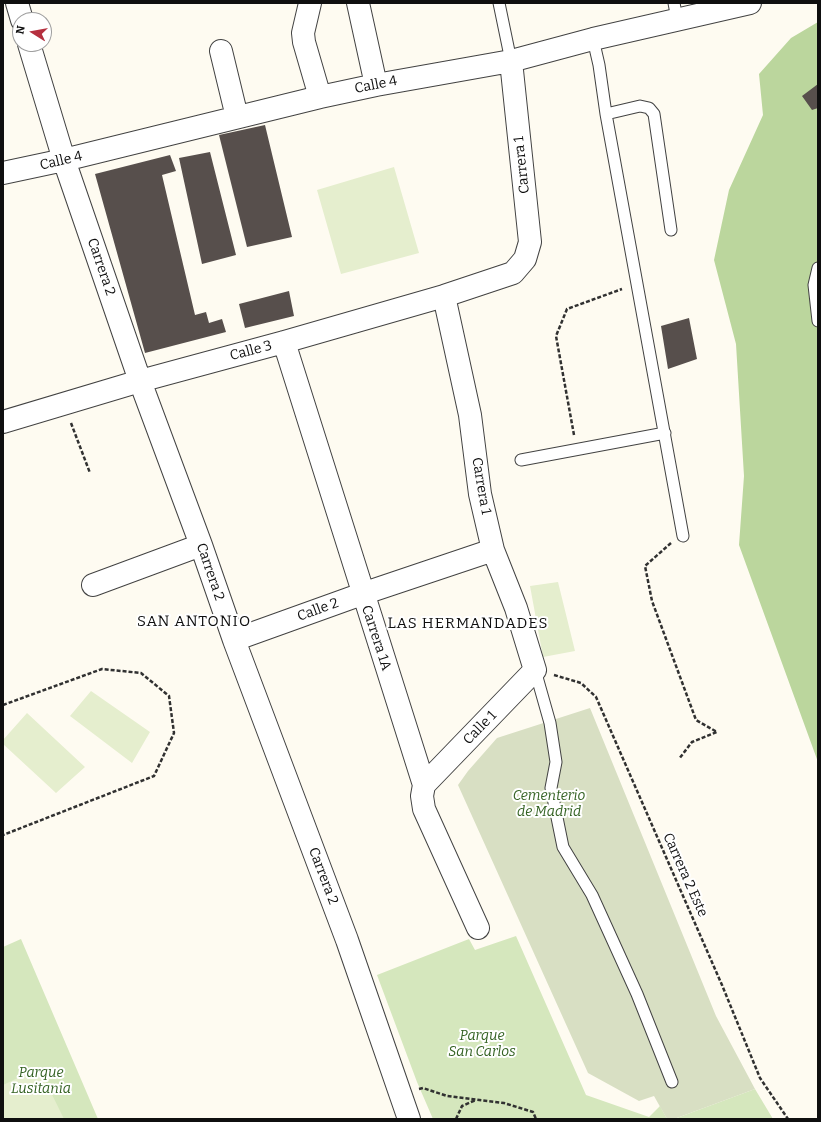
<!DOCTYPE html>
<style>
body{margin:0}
#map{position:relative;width:821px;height:1122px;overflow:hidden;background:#fefbf1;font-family:Bitter,serif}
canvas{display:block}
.frame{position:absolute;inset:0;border:4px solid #0f0f0f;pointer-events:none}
.north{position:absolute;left:12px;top:12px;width:40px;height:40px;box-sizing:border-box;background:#fff;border:1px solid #9f9f9f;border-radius:50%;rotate:281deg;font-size:11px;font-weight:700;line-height:16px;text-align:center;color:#0f0f0f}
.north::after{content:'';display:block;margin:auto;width:14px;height:18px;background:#b5303f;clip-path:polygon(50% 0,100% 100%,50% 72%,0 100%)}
</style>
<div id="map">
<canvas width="821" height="1122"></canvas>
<div class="frame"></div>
<div class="north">N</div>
</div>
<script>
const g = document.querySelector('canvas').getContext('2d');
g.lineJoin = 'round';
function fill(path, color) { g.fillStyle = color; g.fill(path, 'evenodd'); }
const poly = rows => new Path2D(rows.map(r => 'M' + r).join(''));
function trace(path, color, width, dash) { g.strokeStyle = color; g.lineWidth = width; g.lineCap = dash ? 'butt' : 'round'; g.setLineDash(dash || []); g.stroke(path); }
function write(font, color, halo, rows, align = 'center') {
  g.font = font + ' Bitter,serif'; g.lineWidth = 4; g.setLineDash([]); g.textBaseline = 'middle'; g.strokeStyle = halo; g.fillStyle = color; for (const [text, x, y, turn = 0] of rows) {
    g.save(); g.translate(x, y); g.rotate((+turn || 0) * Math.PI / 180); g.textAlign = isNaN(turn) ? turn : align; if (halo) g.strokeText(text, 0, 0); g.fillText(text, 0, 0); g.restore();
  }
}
fill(poly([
 [516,936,586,1095,649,1117,660,1106,667,1119,433,1119,417,1082,377,975,469,939,475,950],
 [21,939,98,1119,3,1119,3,947],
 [755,1089,773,1119,674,1119]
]), '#d5e7bd');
fill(poly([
 [818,22,818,762,739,545,744,476,736,344,714,260,729,190,763,115,759,74,791,38]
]), '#bbd69d');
fill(poly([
 [590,708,716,1016,755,1089,674,1119,667,1119,654,1096,639,1101,588,1073,458,785,468,771,497,738]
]), '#d8dfc3');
fill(poly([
 [394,167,419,253,341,274,317,190],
 [558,582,575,651,543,657,530,586],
 [91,691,150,732,132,763,70,716],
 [27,713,85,767,56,793,3,744,3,740],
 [39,1068,64,1119,3,1119,3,1085]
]), '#e5eece');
fill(poly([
 [818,84,818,108,812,110,802,96],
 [265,125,292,237,247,247,219,135],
 [210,152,236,255,202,264,179,158],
 [170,155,176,171,162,175,195,315,206,312,209,323,222,319,226,332,145,353,95,174],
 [289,291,294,316,245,328,239,304],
 [689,318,697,359,668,369,661,326]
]), '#574f4c');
const lane = poly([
 [499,3,511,61],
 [674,3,677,19],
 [593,39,599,65,606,114,683,536],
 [606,114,640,106,649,108,654,114,671,230],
 [818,268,814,285,818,321],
 [521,460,665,433],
 [535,670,550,723,556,762,551,788,563,847,592,895,637,994,672,1082]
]);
const street = poly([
 [17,3,22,20],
 [310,3,303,33,304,42,320,97],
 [358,3,376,85],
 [29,44,64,160,140,381,201,545,234,640,347,940,409,1119],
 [221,51,237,117],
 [3,173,64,160,320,97,376,85,511,61,593,39,750,3],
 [284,342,424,785,422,796,424,809,478,928],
 [3,422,140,381,284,342,444,296,513,273,525,259,530,242,511,61],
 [93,585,201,545],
 [234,640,362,594,493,550],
 [424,785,535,670,516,608,493,550,480,494,470,415,444,296]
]);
trace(lane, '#424242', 13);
trace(street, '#424242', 24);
trace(poly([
 [71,423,90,473],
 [574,435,556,336,567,309,622,289],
 [671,543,645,566,652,601,696,720,717,732,692,742,679,759],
 [554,675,581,683,596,697,722,985,760,1078,788,1119],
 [3,705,102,669,141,673,169,696,174,733,154,776,3,835],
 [419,1089,423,1088,447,1096,504,1103,533,1112,536,1119],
 [456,1119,462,1106,476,1100]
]), '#313131', 2.5, [4, 2]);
trace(lane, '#fff', 11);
trace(street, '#fff', 22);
write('14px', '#0f0f0f', '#fff', [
 ["Calle 4",376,85,-11],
 ["Calle 4",61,161,-13],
 ["Carrera 1",522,165,-96],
 ["Carrera 2",101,267,71],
 ["Calle 3",251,351,-15],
 ["Carrera 1",481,486,80],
 ["Carrera 2",210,572,71],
 ["Calle 2",318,610,-20],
 ["Carrera 1A",376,638,72],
 ["Calle 1",480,728,-46],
 ["Carrera 2 Este",685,875,66],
 ["Carrera 2",323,876,69]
]);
write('italic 14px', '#346223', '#fff', [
 ["Cementerio",549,796],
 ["de Madrid",549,812],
 ["Parque",482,1036],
 ["San Carlos",482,1052],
 ["Parque",41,1073],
 ["Lusitania",41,1089]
]);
g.letterSpacing = '1px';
write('15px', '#0f0f0f', '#fff', [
 ["SAN ANTONIO",194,622],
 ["LAS HERMANDADES",468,624]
]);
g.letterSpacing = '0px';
</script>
